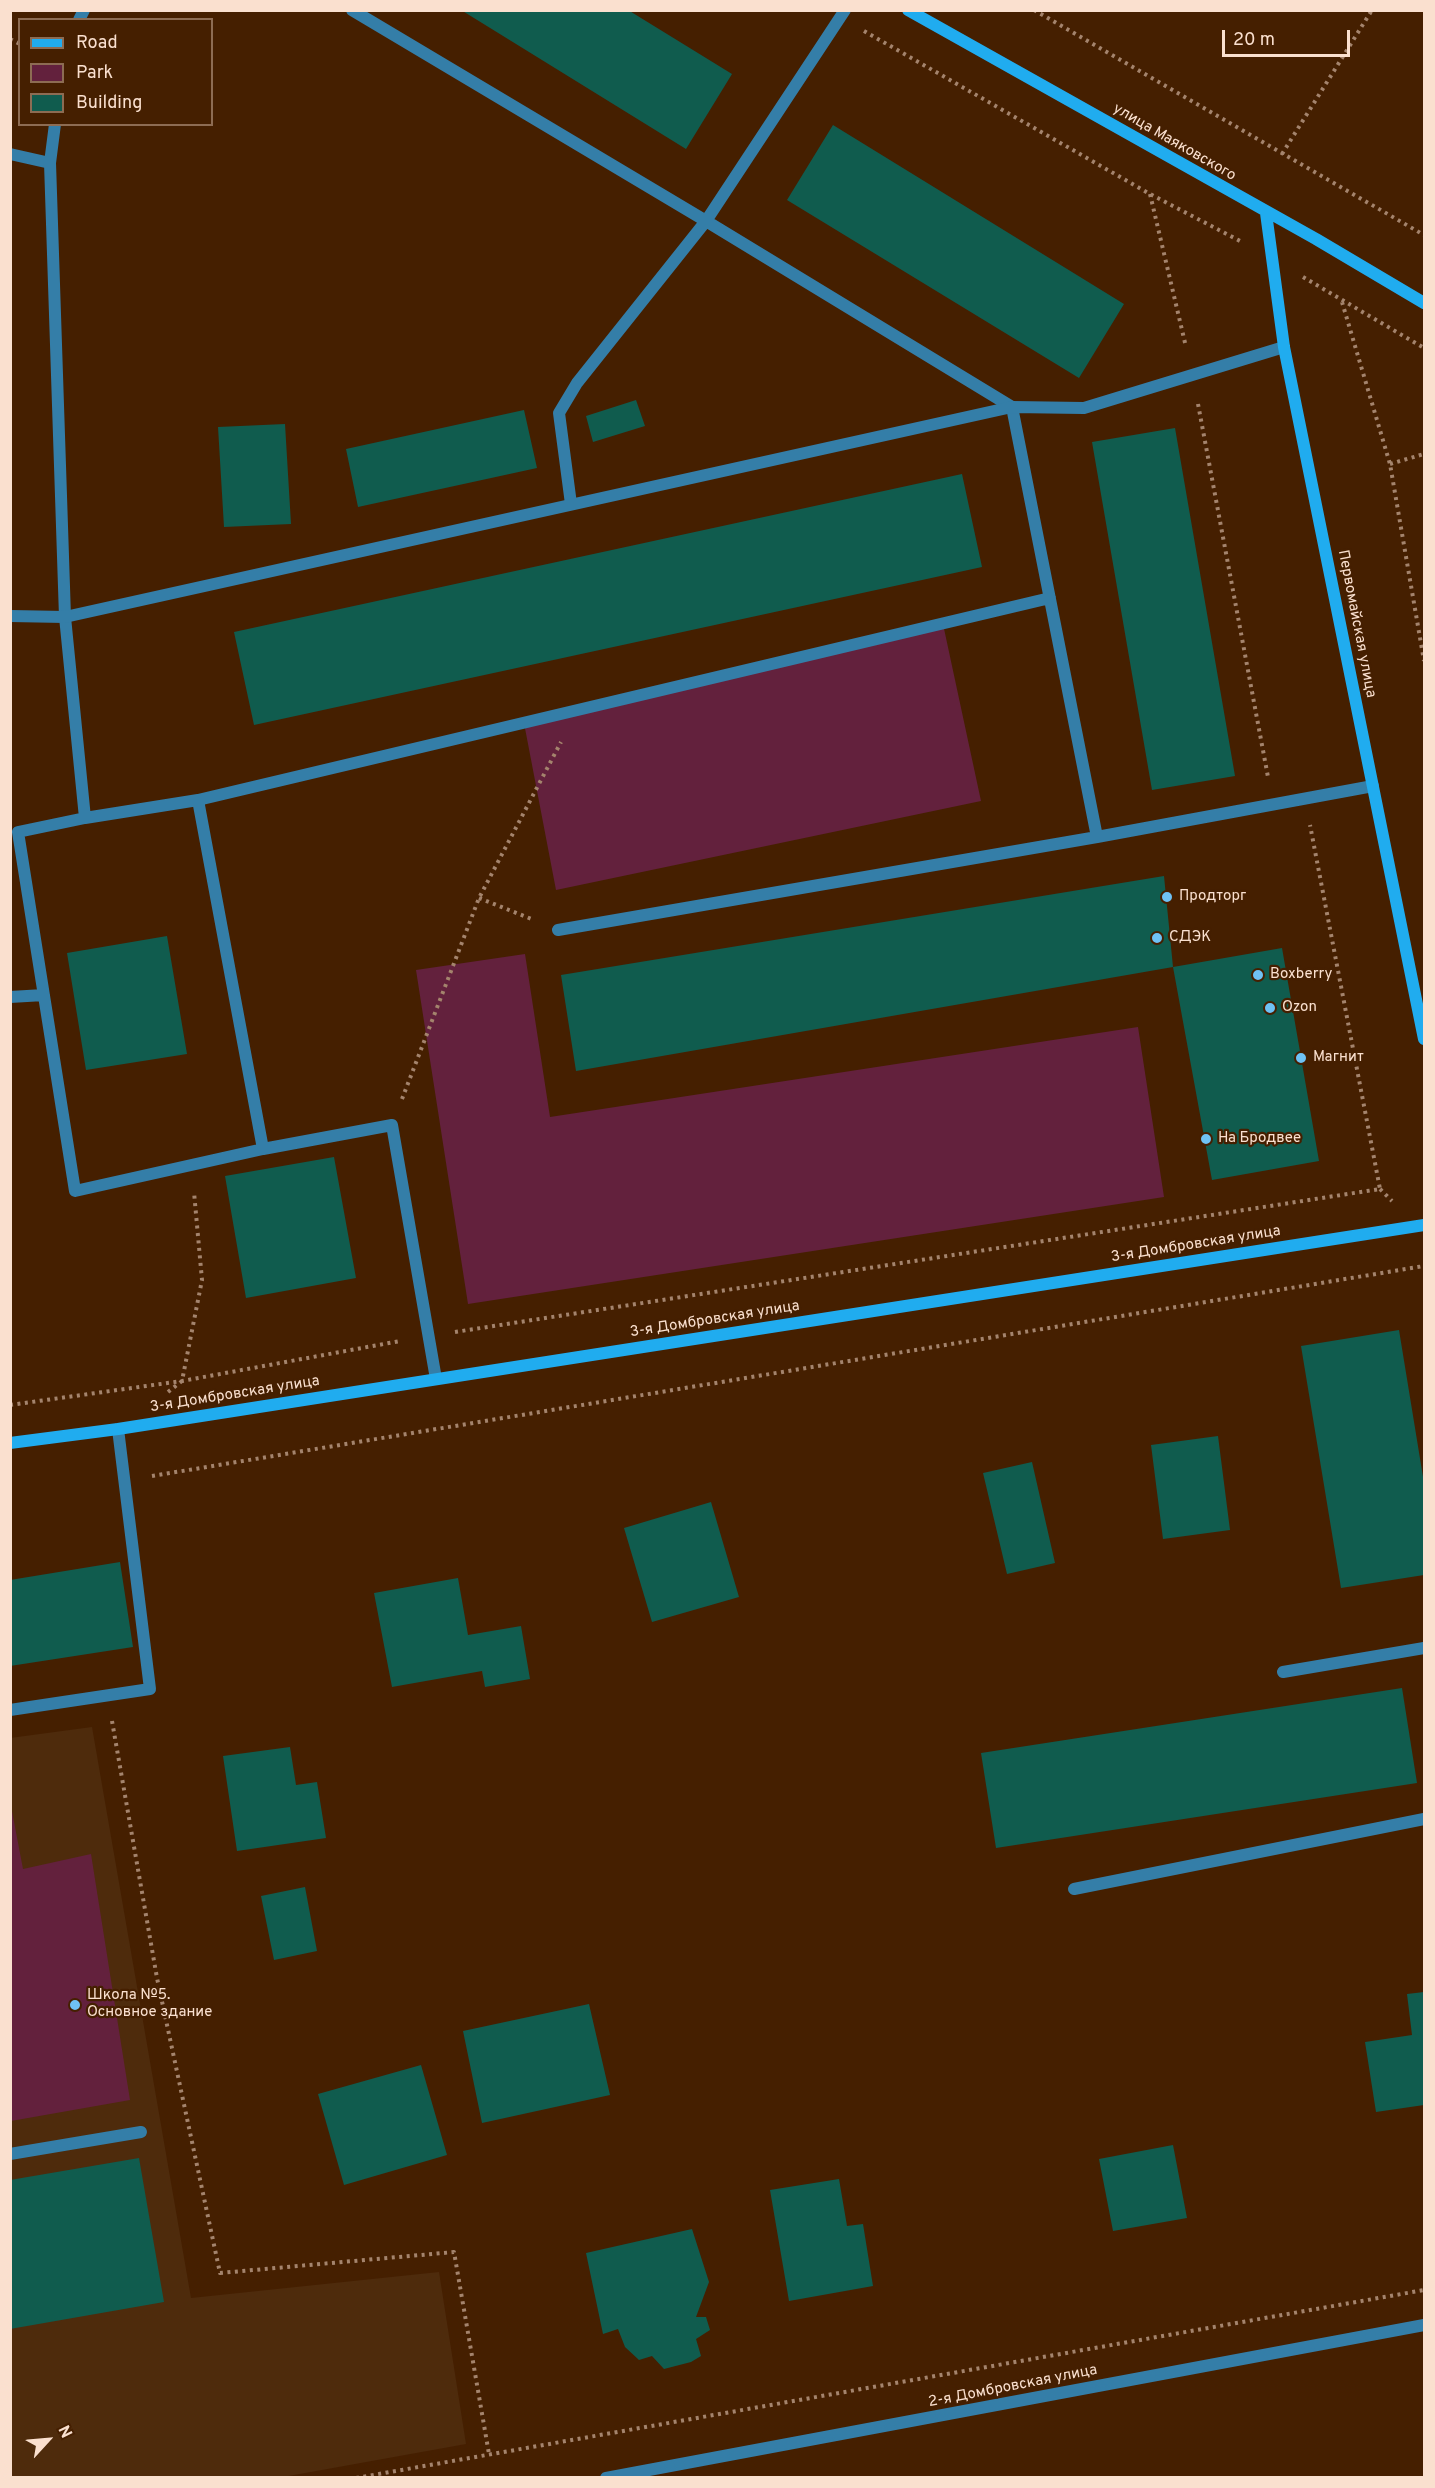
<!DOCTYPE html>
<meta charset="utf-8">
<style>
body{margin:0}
#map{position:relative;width:1435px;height:2488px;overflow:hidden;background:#451f00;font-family:Overpass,sans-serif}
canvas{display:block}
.frame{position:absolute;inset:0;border:12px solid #fae0cf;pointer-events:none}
.legend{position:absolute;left:18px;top:18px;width:195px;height:108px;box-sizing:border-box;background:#451f00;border:2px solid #8d6c53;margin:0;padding:8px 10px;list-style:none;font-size:18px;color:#fae0cf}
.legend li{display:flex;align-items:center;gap:12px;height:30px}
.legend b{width:30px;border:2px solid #8d6c53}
.north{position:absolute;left:18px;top:2410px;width:60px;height:60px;-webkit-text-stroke:4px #451f00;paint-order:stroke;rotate:64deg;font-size:16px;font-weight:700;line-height:24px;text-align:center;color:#fae0cf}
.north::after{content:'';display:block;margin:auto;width:21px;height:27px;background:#fae0cf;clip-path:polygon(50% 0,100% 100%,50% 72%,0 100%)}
.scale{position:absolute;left:1222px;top:30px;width:128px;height:27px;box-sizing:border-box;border:3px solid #fae0cf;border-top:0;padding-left:8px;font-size:18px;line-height:21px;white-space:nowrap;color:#fae0cf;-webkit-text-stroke:4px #451f00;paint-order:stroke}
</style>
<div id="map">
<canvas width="1435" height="2488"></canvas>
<div class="frame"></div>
<ul class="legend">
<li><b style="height:8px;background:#20acef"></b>Road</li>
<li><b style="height:16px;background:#63213d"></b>Park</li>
<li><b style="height:16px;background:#105c4e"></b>Building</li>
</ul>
<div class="north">N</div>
<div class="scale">20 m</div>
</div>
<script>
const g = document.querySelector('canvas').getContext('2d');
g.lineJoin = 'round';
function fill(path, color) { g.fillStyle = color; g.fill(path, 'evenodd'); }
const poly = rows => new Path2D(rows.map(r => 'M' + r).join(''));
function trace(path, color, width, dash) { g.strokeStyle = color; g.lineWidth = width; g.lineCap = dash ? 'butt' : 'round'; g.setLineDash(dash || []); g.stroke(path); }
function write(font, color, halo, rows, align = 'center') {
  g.font = font + ' Overpass,sans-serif'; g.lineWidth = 4.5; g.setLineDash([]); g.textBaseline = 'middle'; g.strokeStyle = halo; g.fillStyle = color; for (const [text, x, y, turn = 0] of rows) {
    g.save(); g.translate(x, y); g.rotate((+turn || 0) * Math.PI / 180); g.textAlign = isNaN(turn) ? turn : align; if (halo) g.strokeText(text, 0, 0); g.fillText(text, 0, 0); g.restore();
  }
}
fill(poly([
 [92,1727,191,2298,439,2272,466,2444,283,2477,11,2477,10,1738]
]), '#4e2b0c');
fill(poly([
 [943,624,981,801,556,890,524,723],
 [525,954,550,1117,1138,1027,1164,1197,468,1304,416,970],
 [11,1806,23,1869,91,1854,130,2100,11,2121]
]), '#63213d');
fill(poly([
 [461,10,628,10,732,74,686,149],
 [833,125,1124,304,1079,378,787,200],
 [636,400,645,426,593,442,586,416],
 [524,410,537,468,358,507,346,449],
 [285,424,291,524,224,527,218,427],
 [1175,428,1235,776,1152,790,1092,442],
 [962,474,982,567,254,725,234,632],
 [1164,876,1173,967,576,1071,561,975],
 [167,936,187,1054,86,1070,67,953],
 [1282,948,1319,1161,1212,1180,1173,967],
 [334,1157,356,1278,246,1298,225,1176],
 [1399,1330,1424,1483,1424,1575,1341,1588,1301,1346],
 [1218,1436,1230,1530,1163,1539,1151,1445],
 [1032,1462,1055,1563,1007,1574,983,1473],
 [711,1502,739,1597,652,1622,624,1528],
 [120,1562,133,1647,10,1666,10,1580],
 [458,1578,468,1635,521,1626,530,1679,485,1687,482,1671,392,1687,374,1593],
 [1402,1688,1417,1783,996,1848,981,1753],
 [290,1747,296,1785,317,1782,326,1838,237,1851,223,1756],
 [305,1887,317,1951,274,1960,261,1896],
 [1424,1992,1424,2105,1376,2112,1365,2042,1412,2035,1407,1994],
 [589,2004,610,2095,482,2123,463,2031],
 [421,2065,447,2155,344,2185,318,2094],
 [1173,2145,1187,2218,1113,2231,1099,2159],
 [139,2158,164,2302,10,2329,10,2180],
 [839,2179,847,2226,863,2224,873,2286,789,2301,770,2190],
 [692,2229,709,2282,696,2317,706,2317,710,2330,696,2339,701,2356,691,2362,664,2369,652,2356,639,2360,625,2347,618,2329,603,2334,586,2253]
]), '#105c4e');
trace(poly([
 [1034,10,1424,235],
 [864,31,1150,194,1242,242],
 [10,39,20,44],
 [1282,154,1372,10],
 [1150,194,1186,347],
 [1303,277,1424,348],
 [1342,302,1390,464,1424,661],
 [1198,404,1268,777],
 [1390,464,1424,454],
 [479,898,534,920],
 [402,1099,479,898,561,742],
 [1380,1189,1392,1201],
 [455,1332,1380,1189,1310,825],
 [168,1392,182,1381,202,1280,194,1192],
 [10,1405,182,1381,400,1341],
 [152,1476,1424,1266],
 [112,1721,157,1978,220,2273,454,2252,489,2454],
 [10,2477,11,2478],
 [356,2478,1424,2290]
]), '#a4846d', 4, [3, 4.5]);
trace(poly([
 [352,10,706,221,1012,407,1097,837,1373,786],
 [79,20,84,10],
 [55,124,50,163,65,617,85,818,198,800],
 [10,154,50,163],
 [571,504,559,413,577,383,706,221,845,10],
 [85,818,18,832,75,1191,263,1149],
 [558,930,1097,837],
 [10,997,44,995],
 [436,1379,392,1125,263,1149,198,800,1050,598],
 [1283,1672,1424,1648],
 [10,1710,150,1689,118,1429],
 [1074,1889,1424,1819],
 [10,2154,141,2132]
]), '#347ea8', 12);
trace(poly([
 [10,616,65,617,1012,407,1084,408,1284,347],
 [606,2478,1424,2325]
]), '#347ea8', 12);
trace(poly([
 [908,10,1316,239,1424,303],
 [1266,213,1284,347,1424,1039],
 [10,1443,118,1429,1424,1225]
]), '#20acef', 12);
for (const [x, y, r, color] of [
 [1167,897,6,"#6fc2f4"],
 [1157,938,6,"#6fc2f4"],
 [1258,975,6,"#6fc2f4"],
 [1270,1008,6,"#6fc2f4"],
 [1301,1058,6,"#6fc2f4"],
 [1206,1139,6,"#6fc2f4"],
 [75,2005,6,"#6fc2f4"]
]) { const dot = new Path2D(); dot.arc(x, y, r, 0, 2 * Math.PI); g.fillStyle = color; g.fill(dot); trace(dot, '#451f00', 2); }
write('15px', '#fae0cf', '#451f00', [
 ["улица Маяковского",1174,143,30],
 ["Первомайская улица",1356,624,79],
 ["3-я Домбровская улица",1196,1245,-9],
 ["3-я Домбровская улица",715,1320,-9],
 ["3-я Домбровская улица",235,1395,-9],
 ["2-я Домбровская улица",1013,2387,-11]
]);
write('15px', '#fae0cf', '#451f00', [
 ["Продторг",1179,897],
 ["СДЭК",1169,938],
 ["Boxberry",1270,975],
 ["Ozon",1282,1008],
 ["Магнит",1313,1058],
 ["На Бродвее",1218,1139],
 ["Школа №5.",87,1996],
 ["Основное здание",87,2013]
], 'left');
</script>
